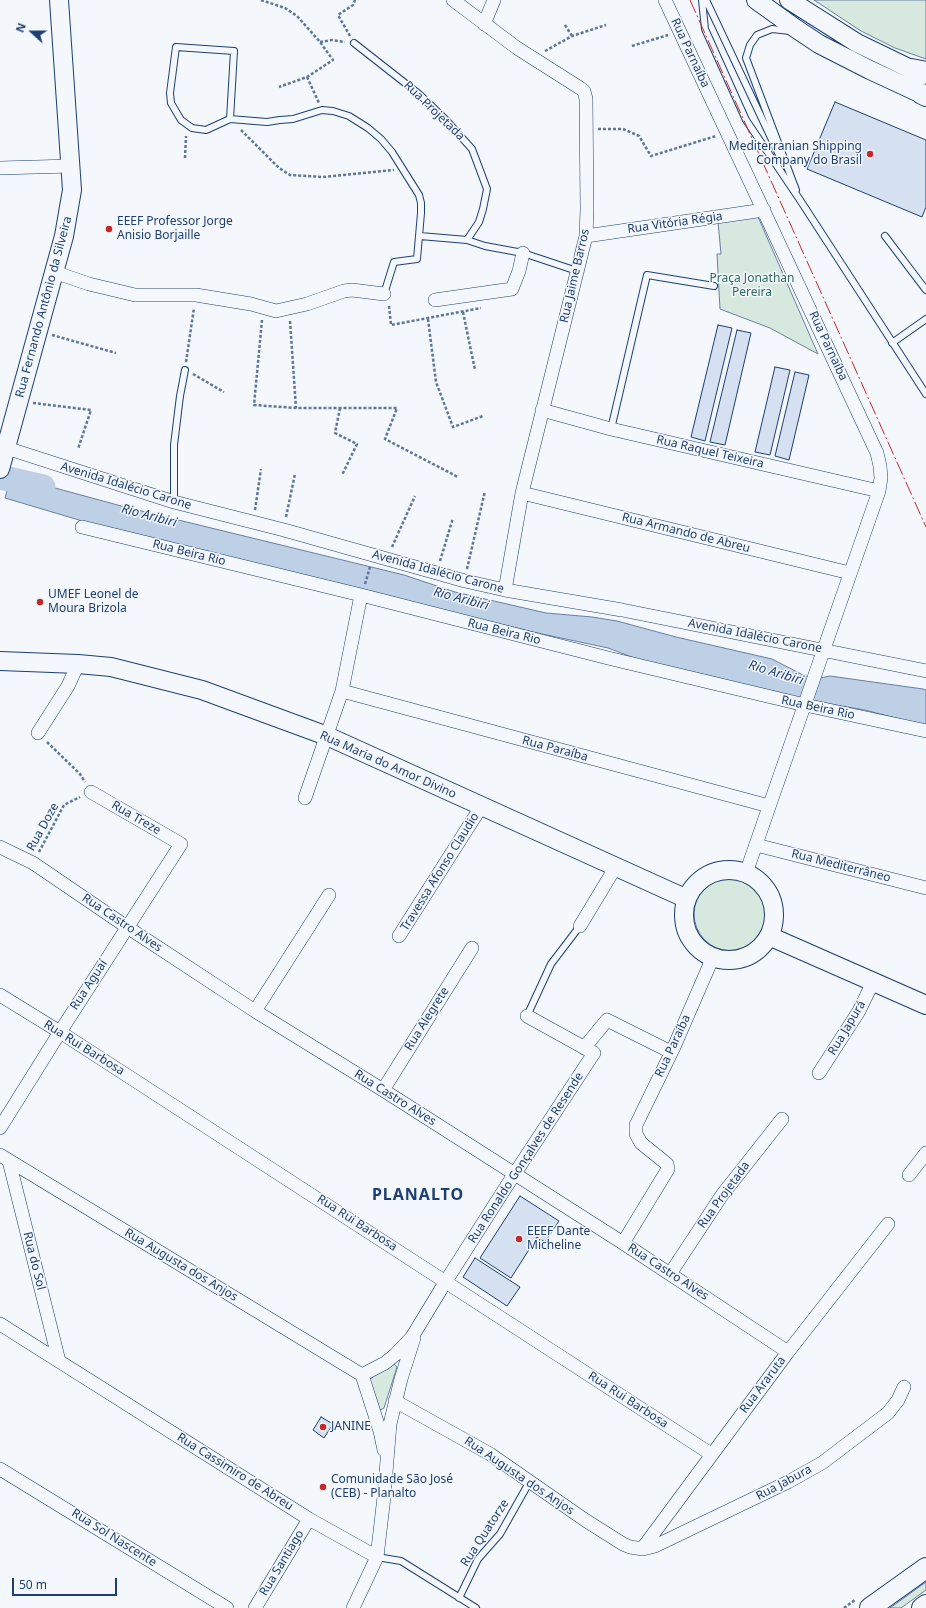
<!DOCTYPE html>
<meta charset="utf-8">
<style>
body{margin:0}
#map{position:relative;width:926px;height:1608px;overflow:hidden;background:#f4f7fb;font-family:"Noto Sans",sans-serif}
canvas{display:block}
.north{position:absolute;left:12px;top:12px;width:40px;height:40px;-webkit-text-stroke:3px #f4f7fb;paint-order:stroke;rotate:291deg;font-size:11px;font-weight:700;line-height:16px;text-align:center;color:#1d3f73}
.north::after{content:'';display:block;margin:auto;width:14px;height:18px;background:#1d3f73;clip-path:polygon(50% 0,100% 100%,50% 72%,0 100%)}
.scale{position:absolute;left:12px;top:1578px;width:105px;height:18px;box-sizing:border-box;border:2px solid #1d3f73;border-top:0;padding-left:5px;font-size:12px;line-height:14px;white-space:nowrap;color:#1d3f73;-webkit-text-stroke:3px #f4f7fb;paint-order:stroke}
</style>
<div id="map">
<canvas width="926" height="1608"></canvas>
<div class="north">N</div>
<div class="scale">50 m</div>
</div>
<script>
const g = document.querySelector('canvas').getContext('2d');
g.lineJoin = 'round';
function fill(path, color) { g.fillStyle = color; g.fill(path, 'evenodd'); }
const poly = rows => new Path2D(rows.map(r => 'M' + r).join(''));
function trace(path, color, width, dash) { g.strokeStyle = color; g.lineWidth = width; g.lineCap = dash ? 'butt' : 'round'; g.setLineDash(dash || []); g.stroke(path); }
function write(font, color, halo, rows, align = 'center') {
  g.font = font + ' "Noto Sans",sans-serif'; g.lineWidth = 3; g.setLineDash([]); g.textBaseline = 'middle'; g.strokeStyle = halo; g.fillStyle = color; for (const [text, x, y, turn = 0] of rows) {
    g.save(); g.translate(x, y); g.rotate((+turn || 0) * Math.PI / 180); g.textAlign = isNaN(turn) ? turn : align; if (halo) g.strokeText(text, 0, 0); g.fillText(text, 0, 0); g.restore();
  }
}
const green = poly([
 [814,0,926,0,926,59,895,48,861,31,814,0],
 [757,217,759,219,818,354,770,328,720,309,717,254,721,254,718,222,757,217],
 '694 914a37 37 0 1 1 74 0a37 37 0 1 1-74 0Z',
 [393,1363,397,1367,384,1408,380,1410,370,1382,370,1379,393,1363],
 [926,1582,926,1590,901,1608,890,1608,926,1582]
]);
fill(green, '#d7e8df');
trace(green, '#687fa3', 1);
const water = poly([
 [11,476,125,507,404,575,455,592,546,613,592,617,617,621,676,637,772,659,803,675,815,679,830,676,923,689,926,690,926,726,865,710,824,703,653,665,608,648,533,632,126,534,5,498,11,476]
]);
fill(water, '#bed0e5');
trace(water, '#687fa3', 1);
trace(poly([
 [0,477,43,487]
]), '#bed0e5', 25);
const building = poly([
 [835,102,926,140,926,207,922,217,807,169,835,102],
 [718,325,732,328,705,441,691,437,718,325],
 [737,330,751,333,725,445,710,442,737,330],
 [775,367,790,370,770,455,755,452,775,367],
 [795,372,809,375,789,460,775,456,795,372],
 [520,1196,559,1221,545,1242,537,1237,511,1278,480,1258,520,1196],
 [475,1258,520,1287,507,1306,463,1277,475,1258],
 [321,1417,333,1424,324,1438,313,1430,321,1417]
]);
fill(building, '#d5e0f0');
trace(building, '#1d3f73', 1);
const lane = poly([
 [702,0,705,29,746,120,800,200,926,394],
 [706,0,781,159],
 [790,31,772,29,757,35,750,45,746,58,796,190],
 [354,43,419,94,446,120,472,149,487,189,483,209,479,222,467,240],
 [230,119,234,51,176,47,170,93,171,103,181,120,192,128,206,130,230,119,267,122,280,120,293,119,322,110,333,111,349,116,368,128,381,139,392,152,419,195,421,203,421,213,417,259,394,262,384,294],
 [420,236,467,240,485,246,523,253,577,271],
 [885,236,926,290],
 [892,343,926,319],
 [611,429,647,275,714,286],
 [174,502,174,445,180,396,185,370],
 [527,1016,551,964,580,926],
 [377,1557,401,1561,476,1608],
 [459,1598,478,1559,500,1534,530,1481]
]);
const street = poly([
 [453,0,517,48,580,88,584,91,586,99,587,210,586,236,522,493,505,590],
 [665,0,877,453,880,466,881,478,879,491,746,873],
 [484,24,494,0],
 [0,168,71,166],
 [586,236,764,210],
 [54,272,89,284,135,295,196,295,251,304,276,311,307,304,344,291,352,290,384,294],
 [435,300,512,289,519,271,523,253],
 [542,410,611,429,879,491],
 [0,446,174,502,284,530,465,581,505,590,622,610,926,671],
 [522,493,850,573],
 [82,527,361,595,612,659,805,705,926,731],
 [342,691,769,806],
 [38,733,68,686,78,664],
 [305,798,342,691,361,595],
 [756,845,926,888],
 [0,847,33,863,127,927,255,1011,383,1090,623,1243,788,1352],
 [580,926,615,868],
 [399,936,481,807],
 [0,995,60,1032,711,1454],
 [255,1011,329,895],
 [584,1048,607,1020,671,1052],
 [819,1073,859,1011,873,982],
 [383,1090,472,948],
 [0,1128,60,1032,181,844,91,792],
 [0,1155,362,1375],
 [9,1161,59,1361],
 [909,1175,926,1153],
 [623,1243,668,1169,667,1164,641,1143,636,1134,636,1125,674,1047,713,957],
 [670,1274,722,1195,782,1119],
 [0,1324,309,1519,377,1557],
 [362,1375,385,1363,395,1355,412,1337,446,1281,506,1187,594,1053,527,1016],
 [362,1375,380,1431,384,1450],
 [395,1401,490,1454,585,1520,623,1544,630,1547,643,1549,655,1546,788,1482,822,1463,888,1413,898,1400,904,1387],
 [0,1469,227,1608],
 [642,1549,788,1352,888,1224],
 [255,1608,309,1519],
 [353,1608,377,1557,384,1497,390,1424,401,1379,414,1338]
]);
const secondary = poly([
 [756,0,795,28,819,44,870,70,926,96],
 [789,0,857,43,923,75],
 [0,469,64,236,72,190,59,0],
 [0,661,78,664,111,667,202,690,327,736,687,899],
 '684 915a45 45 0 1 1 90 0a45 45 0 1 1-90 0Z',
 [769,936,926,1005]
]);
const primary = poly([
 [911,69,926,72],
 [922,94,926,96],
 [870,1608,926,1568],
 [922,1608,926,1605]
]);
trace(lane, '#1d3f73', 8);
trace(street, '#1d3f73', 14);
trace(secondary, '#1d3f73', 20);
trace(primary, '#1d3f73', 22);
trace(poly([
 [261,0,285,8,297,16,320,42,333,60,307,77,279,87],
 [565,25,572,36],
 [350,36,338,15,353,5,355,0],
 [320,42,332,40,345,42],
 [632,46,668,35],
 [545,51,572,36,606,25],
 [307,77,319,103],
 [598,129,623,129,639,136,651,156,716,136],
 [241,130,279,168,290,175,323,177,394,170],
 [185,158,186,136],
 [389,306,391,325,481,308],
 [463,312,475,370],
 [428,319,436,382,453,427,483,416],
 [262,320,254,405,296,408,397,408,385,439,458,477],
 [290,321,296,408],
 [52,335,116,353],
 [186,362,194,308],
 [193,374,224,392],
 [33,403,91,410,78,449],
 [340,408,335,433,357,444,342,475],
 [255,510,261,469],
 [286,517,295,474],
 [392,547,415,496],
 [440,561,453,518],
 [467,569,485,491],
 [365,584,370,567],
 [47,742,80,774,85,782],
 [39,852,64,805,80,797],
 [844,1608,855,1600]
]), '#5e769c', 2.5, [3, 2]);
trace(lane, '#f4f7fb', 6);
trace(street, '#f4f7fb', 13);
trace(secondary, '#f4f7fb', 18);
trace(primary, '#f4f7fb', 20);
trace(poly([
 [690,0,926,527]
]), '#c62828', 1, [14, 3, 2, 3]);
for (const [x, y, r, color] of [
 [870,154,4,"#c62828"],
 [109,229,4,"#c62828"],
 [40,602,4,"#c62828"],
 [519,1239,4,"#c62828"],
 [323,1427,4,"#c62828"],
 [323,1487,4,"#c62828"]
]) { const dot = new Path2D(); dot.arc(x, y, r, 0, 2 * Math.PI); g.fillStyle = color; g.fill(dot); trace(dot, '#f4f7fb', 1.5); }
write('12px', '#1d3f73', '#f4f7fb', [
 ["Rua Parnaíba",690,53,65],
 ["Rua Projetada",434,111,44],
 ["Rua Vitória Régia",675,223,-8],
 ["Rua Jaime Barros",575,276,-77],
 ["Rua Fernando Antônio da Silveira",44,307,-75],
 ["Rua Parnaíba",828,346,65],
 ["Rua Raquel Teixeira",710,452,13],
 ["Avenida Idalécio Carone",126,486,17],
 ["Rua Armando de Abreu",686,533,14],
 ["Rua Beira Rio",189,553,14],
 ["Avenida Idalécio Carone",438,572,15],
 ["Rua Beira Rio",504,632,14],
 ["Avenida Idalécio Carone",755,636,11],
 ["Rua Beira Rio",818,708,12],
 ["Rua Paraíba",555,749,15],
 ["Rua Maria do Amor Divino",388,765,24],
 ["Rua Treze",136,818,30],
 ["Rua Doze",43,827,-61],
 ["Rua Mediterrâneo",841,866,14],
 ["Travessa Afonso Claudio",440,872,-58],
 ["Rua Castro Alves",122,923,34],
 ["Rua Aguaí",89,985,-57],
 ["Rua Alegrete",427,1019,-58],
 ["Rua Japurá",847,1028,-59],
 ["Rua Paraíba",673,1046,-65],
 ["Rua Rui Barbosa",84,1048,32],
 ["Rua Castro Alves",395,1098,32],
 ["Rua Ronaldo Gonçalves de Resende",526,1158,-57],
 ["Rua Projetada",724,1195,-54],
 ["Rua Rui Barbosa",357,1223,33],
 ["Rua do Sol",34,1261,76],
 ["Rua Augusta dos Anjos",181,1265,31],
 ["Rua Castro Alves",668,1272,33],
 ["Rua Araruta",763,1385,-53],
 ["Rua Rui Barbosa",628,1400,33],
 ["Rua Cassimiro de Abreu",235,1472,32],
 ["Rua Augusta dos Anjos",519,1476,34],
 ["Rua Jabura",784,1483,-28],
 ["Rua Quatorze",485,1533,-57],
 ["Rua Sol Nascente",114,1538,32],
 ["Rua Santiago",282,1563,-59]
]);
write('12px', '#1d3f73', '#f4f7fb', [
 ["Mediterranian Shipping",862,147,"right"],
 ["Company do Brasil",862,161,"right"],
 ["EEEF Professor Jorge",117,222],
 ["Anisio Borjaille",117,236],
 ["UMEF Leonel de",48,595],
 ["Moura Brizola",48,609],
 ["EEEF Dante",527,1232],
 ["Micheline",527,1246],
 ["JANINE",331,1427],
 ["Comunidade São José",331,1480],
 ["(CEB) - Planalto",331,1494]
], 'left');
write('12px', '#2c6c60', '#f4f7fb', [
 ["Praça Jonathan",752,279],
 ["Pereira",752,293]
]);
write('italic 13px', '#1d3f73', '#f4f7fb', [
 ["Rio Aribiri",149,516,15],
 ["Rio Aribiri",461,599,15],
 ["Rio Aribiri",776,673,17]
]);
g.letterSpacing = '1px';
write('bold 16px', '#1d3f73', '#f4f7fb', [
 ["PLANALTO",418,1195]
]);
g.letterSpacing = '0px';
</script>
